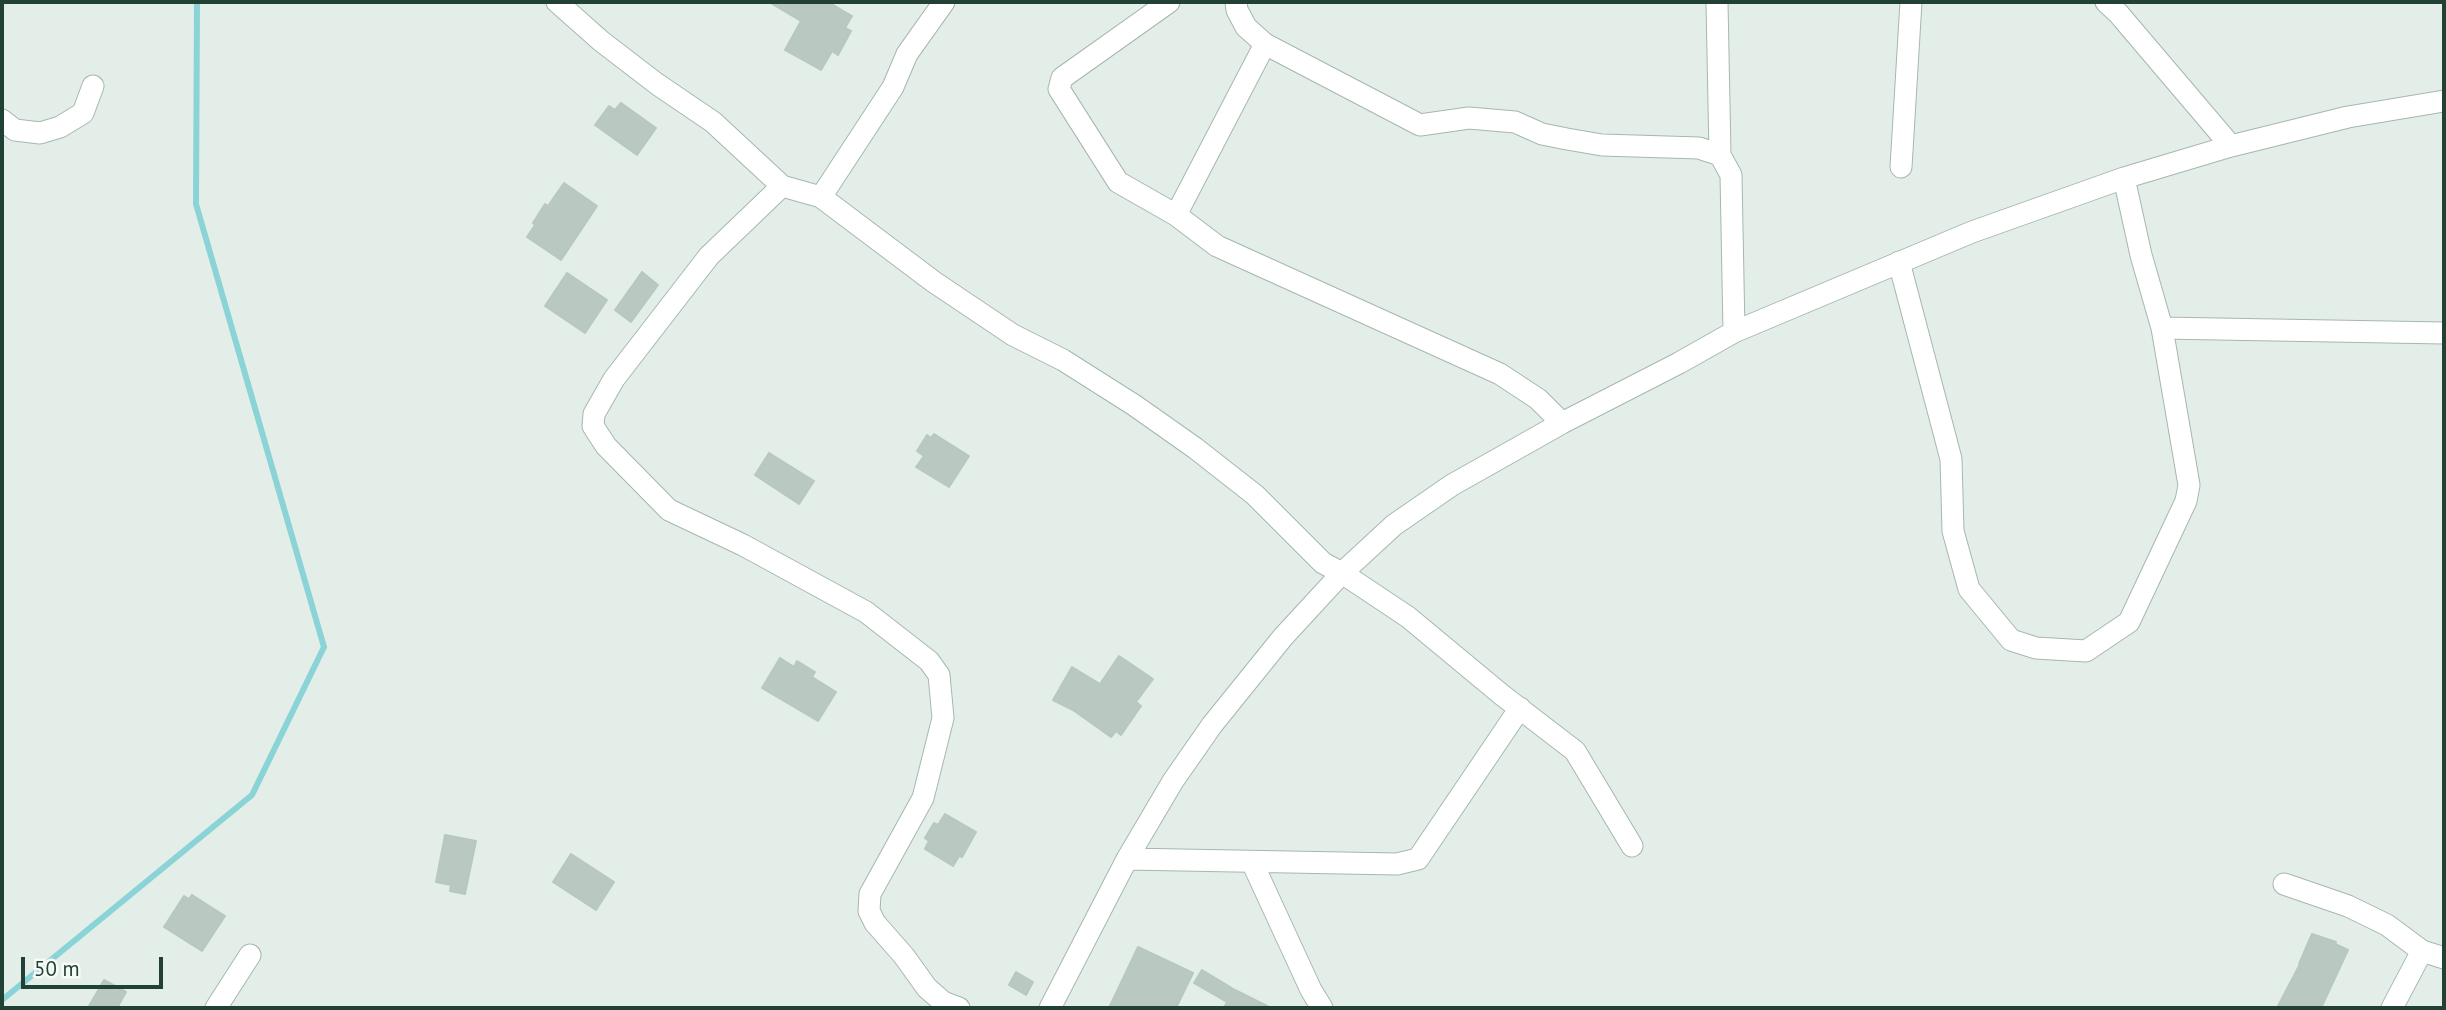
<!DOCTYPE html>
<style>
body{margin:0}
#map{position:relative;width:2446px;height:1010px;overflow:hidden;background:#e4eee9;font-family:"PT Sans",sans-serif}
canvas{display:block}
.frame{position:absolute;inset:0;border:4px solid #224135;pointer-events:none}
.scale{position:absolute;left:21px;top:957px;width:142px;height:32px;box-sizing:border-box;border:4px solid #224135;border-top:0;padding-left:9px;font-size:21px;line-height:24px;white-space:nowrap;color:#224135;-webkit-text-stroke:5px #f5faf7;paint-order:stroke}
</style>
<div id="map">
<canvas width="2446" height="1010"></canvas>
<div class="frame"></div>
<div class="scale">50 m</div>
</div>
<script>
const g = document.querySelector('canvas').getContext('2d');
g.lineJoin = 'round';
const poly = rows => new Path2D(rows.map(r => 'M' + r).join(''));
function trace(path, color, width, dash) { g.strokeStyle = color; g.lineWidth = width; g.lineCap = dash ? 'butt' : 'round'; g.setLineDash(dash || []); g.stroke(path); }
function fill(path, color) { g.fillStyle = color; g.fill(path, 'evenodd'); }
trace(poly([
 [2,1000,252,795,324,647,196,204,197,2]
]), '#8ad3d6', 6);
const building = poly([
 [769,2,828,2,852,16,845,28,851,31,838,55,832,51,821,70,785,50,801,21,769,2],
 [621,103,656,128,637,155,595,125,609,106,615,110,621,103],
 [564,183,597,206,561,260,527,237,535,225,533,223,545,204,548,206,564,183],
 [642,272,658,285,631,322,615,310,642,272],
 [567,273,607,300,585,333,545,306,567,273],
 [934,434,969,456,949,487,916,467,924,456,917,451,927,435,931,438,934,434],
 [769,453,814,481,799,504,755,475,769,453],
 [1119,656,1153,679,1136,702,1141,706,1121,735,1116,731,1111,737,1073,710,1053,700,1072,667,1100,684,1119,656],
 [780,658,794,667,797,661,815,672,812,677,836,692,818,721,762,688,780,658],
 [945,814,976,832,962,857,959,856,953,866,925,849,929,841,925,838,934,823,938,825,945,814],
 [445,835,476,841,465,894,450,891,451,885,436,882,445,835],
 [571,854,614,882,596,910,553,882,571,854],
 [192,895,225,916,202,951,164,927,184,896,189,899,192,895],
 [2312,934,2336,942,2335,944,2348,950,2321,1008,2277,1008,2300,964,2299,964,2312,934],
 [1138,947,1193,973,1176,1008,1109,1008,1138,947],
 [1202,970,1235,990,1271,1008,1224,1008,1227,1002,1194,983,1202,970],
 [1016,972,1033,982,1026,995,1009,985,1016,972],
 [104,980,126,992,117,1008,88,1008,104,980]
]);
fill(building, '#b9c9c1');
trace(building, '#b6c8bf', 2);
const minor = poly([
 [557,2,601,41,657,84,713,122,782,186,821,197,934,282,1013,335,1063,360,1134,405,1195,448,1255,495,1323,563,1342,573,1408,617,1502,695,1575,751,1632,846],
 [1169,2,1062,78,1059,89,1118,182,1176,215,1217,246,1500,374,1538,399,1562,423],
 [1236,2,1237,10,1246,27,1265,44],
 [1717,2,1720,155,1731,175,1734,332],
 [2106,2,2118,13,2231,146],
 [2,120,15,130,40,133,60,127,83,113,93,86],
 [1901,167,1911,2],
 [782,186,709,256,614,379,594,414,593,426,606,446,669,510,743,545,866,612,929,661,939,675,943,718,923,798,870,894,869,911,875,923,904,956,927,988,943,1002,959,1008],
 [821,197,893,87,907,54,944,2],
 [1176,215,1265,44,1420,125,1469,118,1515,122,1542,134,1567,139,1602,145,1699,148,1720,155],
 [1899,262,1951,459,1953,531,1969,589,2011,640,2036,648,2086,651,2129,622,2186,501,2189,485,2162,328,2141,255,2124,178],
 [2162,328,2444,333],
 [1127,859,1397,864,1418,859,1520,708],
 [1252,862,1311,990,1322,1008],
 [2284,884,2348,906,2387,925,2422,951,2444,958],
 [216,1008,250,955],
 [1050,1008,1127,859,1173,781,1212,725,1283,637,1342,573,1394,525,1452,485,1562,423,1679,363,1734,332,1972,232,2124,178,2231,146,2348,117,2444,101],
 [2392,1008,2422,951]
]);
trace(minor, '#a6b7af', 23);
trace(minor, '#fff', 21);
</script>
